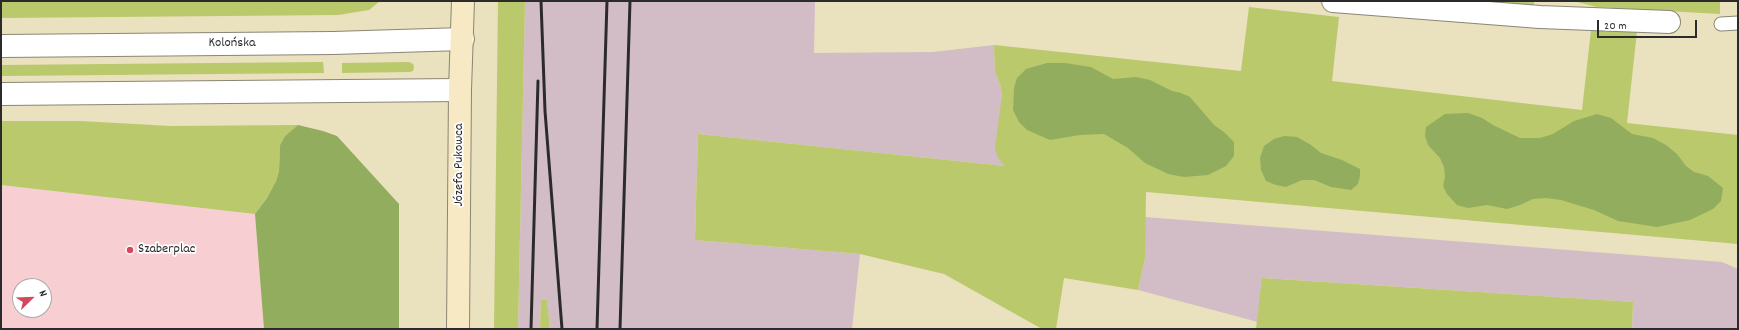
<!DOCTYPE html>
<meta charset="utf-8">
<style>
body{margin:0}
#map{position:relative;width:1739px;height:330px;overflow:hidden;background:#eae1bf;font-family:Dekko,sans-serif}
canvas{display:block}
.frame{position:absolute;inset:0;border:2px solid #2b2b2b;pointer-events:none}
.north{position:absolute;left:12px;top:278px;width:40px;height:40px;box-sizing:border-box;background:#fff;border:1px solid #aaa;border-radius:50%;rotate:67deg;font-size:11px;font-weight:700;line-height:16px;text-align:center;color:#2b2b2b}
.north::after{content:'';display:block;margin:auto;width:14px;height:18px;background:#d1495b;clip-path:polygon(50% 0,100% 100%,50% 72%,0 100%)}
.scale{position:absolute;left:1597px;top:20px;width:100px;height:18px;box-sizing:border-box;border:2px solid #2b2b2b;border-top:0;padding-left:5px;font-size:12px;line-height:14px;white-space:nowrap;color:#2b2b2b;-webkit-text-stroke:3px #fff;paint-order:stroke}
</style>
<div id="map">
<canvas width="1739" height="330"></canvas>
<div class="frame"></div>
<div class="north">N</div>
<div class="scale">20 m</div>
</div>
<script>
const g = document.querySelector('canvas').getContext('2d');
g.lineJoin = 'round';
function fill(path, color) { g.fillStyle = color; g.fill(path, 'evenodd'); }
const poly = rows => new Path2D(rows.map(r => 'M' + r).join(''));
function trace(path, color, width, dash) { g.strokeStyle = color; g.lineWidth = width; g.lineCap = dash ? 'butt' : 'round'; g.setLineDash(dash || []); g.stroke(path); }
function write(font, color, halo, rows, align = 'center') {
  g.font = font + ' Dekko,sans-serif'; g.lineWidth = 3.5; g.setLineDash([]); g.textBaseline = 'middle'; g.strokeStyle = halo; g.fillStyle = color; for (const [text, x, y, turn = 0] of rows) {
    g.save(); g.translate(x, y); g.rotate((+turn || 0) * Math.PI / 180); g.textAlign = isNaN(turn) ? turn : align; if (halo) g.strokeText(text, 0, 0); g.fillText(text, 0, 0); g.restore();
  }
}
fill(poly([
 [1,185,255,214,264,329,1,329],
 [20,286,44,286,44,310,20,310]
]), '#f7cfd2');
fill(poly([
 [525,1,815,1,814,53,933,52,994,45,995,73,1000,84,1002,95,1005,166,698,134,695,240,860,254,852,329,550,329,547,301,541,300,540,329,518,329],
 [1145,217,1722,262,1738,269,1738,329,1632,329,1633,302,1263,278,1258,322,1138,290,1145,258]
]), '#d2bdc6');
fill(poly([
 [1,1,380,1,369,10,338,15,1,18],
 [498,1,525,1,518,329,494,329],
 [1448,1,1534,1,1534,7],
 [1573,1,1720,1,1720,14,1597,7],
 [1249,7,1339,17,1332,81,1582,110,1591,30,1637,31,1627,123,1738,135,1738,244,1146,192,1145,258,1138,290,1064,278,1056,329,1042,329,944,274,860,254,695,240,698,134,1005,166,998,158,995,148,1002,95,1000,84,995,73,994,45,1241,71],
 [323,62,324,73,1,76,1,65],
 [409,62,413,64,414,67,413,71,410,72,342,73,342,63],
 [1,121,80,121,171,126,298,125,285,136,280,145,279,171,276,181,267,198,255,214,1,185],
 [1262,278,1633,302,1632,329,1256,329],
 [541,300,547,300,550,329,540,329]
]), '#bac96b');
fill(poly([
 [1047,63,1065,63,1091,67,1113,79,1136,77,1150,80,1172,91,1181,93,1190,97,1214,125,1224,132,1234,142,1234,156,1226,166,1208,175,1184,177,1168,174,1145,163,1128,148,1104,134,1080,135,1050,140,1027,130,1019,122,1013,110,1014,88,1017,78,1026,69],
 [1468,113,1482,118,1493,125,1520,138,1540,138,1553,134,1574,121,1597,114,1611,118,1632,134,1653,138,1666,145,1677,154,1686,166,1694,172,1708,176,1723,188,1721,201,1713,209,1690,220,1657,227,1618,221,1594,210,1561,200,1546,198,1533,199,1520,205,1507,209,1487,205,1468,208,1457,205,1447,194,1443,186,1445,177,1444,167,1440,158,1428,145,1425,136,1426,127,1445,114],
 [298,125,323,131,337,136,399,204,399,329,264,329,255,214,267,198,276,181,279,171,280,145,285,136],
 [1284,136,1297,137,1311,145,1321,153,1342,160,1360,169,1360,176,1358,184,1351,190,1331,187,1314,180,1302,180,1286,187,1276,185,1266,181,1261,170,1260,158,1264,146,1274,139]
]), '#93ad5f');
const lane = poly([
 [1721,24,1738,23]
]);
const street = poly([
 [1333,1,1540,17,1669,22],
 [1,46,333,43,463,39],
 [1,94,460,90]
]);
const secondary = poly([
 [458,329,460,90,463,1]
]);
trace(lane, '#8a8675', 15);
trace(street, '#8a8675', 24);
trace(secondary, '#8a8675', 24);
trace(lane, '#fff', 13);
trace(street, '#fff', 22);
trace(secondary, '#f7e9c3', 22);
trace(poly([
 [541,1,545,111,562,329],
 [531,329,538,81],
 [597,329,607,1],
 [620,329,630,1]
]), '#2b2b2b', 3);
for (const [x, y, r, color] of [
 [130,250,4,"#d1495b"]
]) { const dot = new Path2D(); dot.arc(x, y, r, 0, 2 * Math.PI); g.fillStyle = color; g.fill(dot); trace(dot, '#fff', 1.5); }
write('14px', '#2b2b2b', '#fff', [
 ["Kolońska",232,44],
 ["Józefa Pukowca",460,165,-90]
]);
write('14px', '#2b2b2b', '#fff', [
 ["Szaberplac",138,250]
], 'left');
</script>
